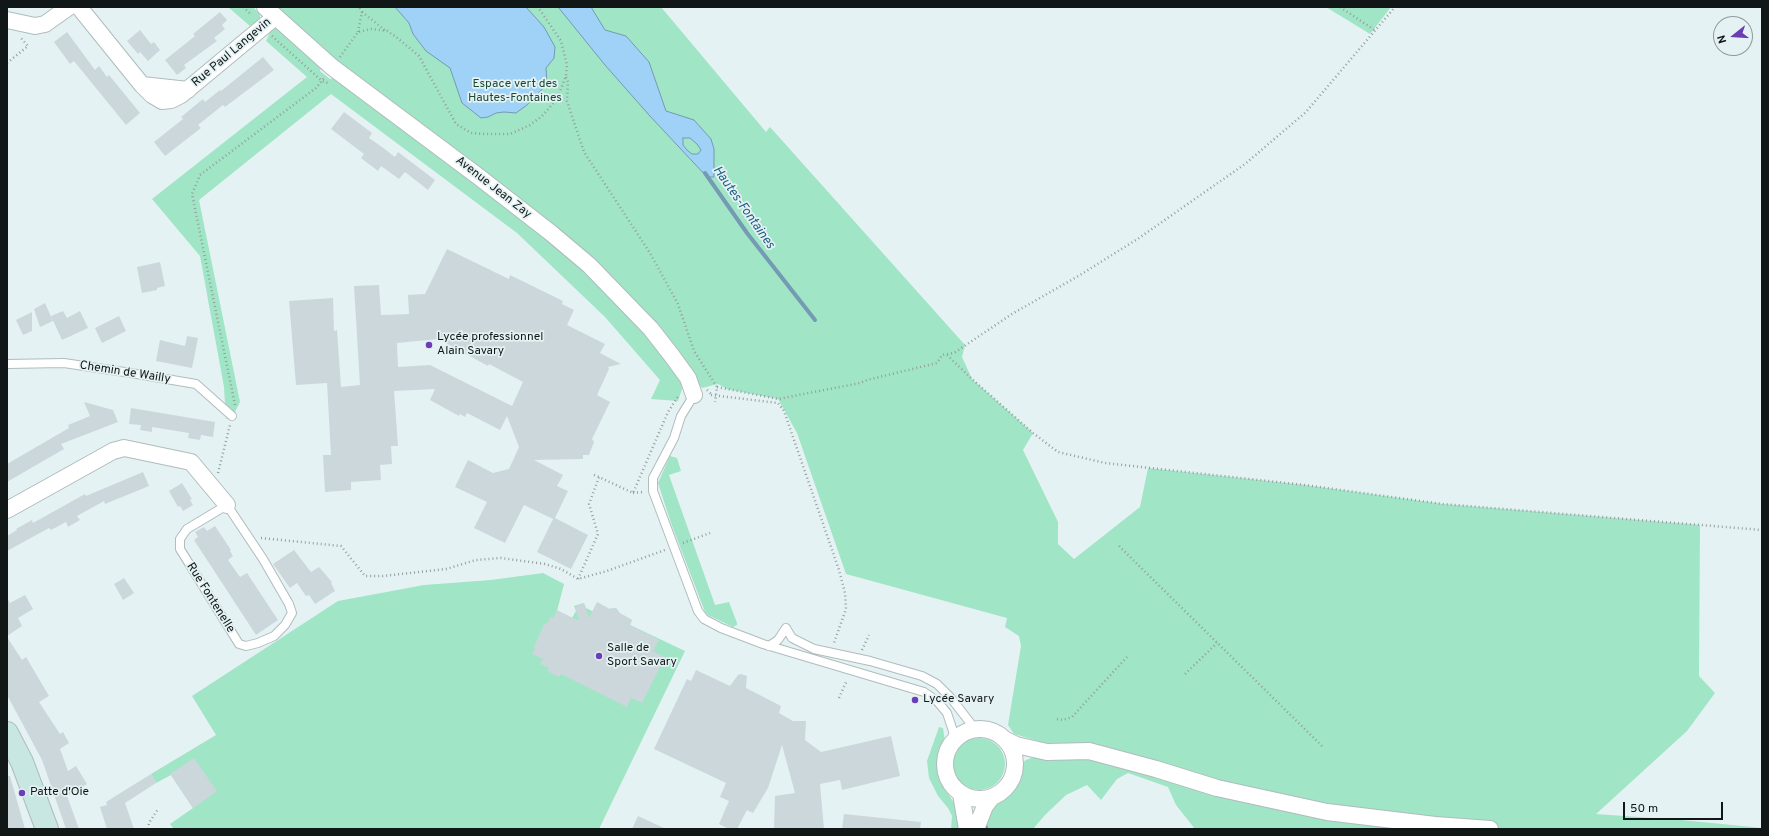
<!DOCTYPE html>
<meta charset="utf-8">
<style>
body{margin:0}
#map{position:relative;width:1769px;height:836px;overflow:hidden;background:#e5f2f3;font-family:Overpass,sans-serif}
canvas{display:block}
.frame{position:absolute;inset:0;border:8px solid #111616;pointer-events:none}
.north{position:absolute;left:1713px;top:16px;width:40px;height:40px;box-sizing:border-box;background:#e5f2f3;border:1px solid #909a9b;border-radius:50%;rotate:253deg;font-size:11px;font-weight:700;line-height:16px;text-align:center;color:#111616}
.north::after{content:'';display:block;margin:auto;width:14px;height:18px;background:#6c3eb6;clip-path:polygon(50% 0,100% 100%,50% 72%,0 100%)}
.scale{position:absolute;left:1623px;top:802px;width:100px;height:18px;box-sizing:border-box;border:2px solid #111616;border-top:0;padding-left:5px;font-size:12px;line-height:14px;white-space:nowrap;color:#111616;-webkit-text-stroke:3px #e5f2f3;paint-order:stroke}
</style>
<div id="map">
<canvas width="1769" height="836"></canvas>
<div class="frame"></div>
<div class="north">N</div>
<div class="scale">50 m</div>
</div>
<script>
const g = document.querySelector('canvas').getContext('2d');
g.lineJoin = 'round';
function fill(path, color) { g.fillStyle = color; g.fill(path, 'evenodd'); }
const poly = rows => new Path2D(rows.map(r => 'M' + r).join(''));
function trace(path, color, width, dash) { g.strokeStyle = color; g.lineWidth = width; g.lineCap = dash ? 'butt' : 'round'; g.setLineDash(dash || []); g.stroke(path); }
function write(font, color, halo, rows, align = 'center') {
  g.font = font + ' Overpass,sans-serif'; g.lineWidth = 3.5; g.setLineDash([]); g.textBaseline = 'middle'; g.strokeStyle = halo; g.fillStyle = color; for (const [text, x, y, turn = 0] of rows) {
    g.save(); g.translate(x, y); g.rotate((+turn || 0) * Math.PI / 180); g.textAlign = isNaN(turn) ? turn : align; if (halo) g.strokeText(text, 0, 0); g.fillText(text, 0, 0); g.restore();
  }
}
fill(poly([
 [228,7,253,7,260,14,260,21,250,26],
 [275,7,661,7,766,132,770,127,965,345,962,357,972,379,1033,433,1023,450,1058,522,1058,544,1074,559,1140,507,1148,468,1305,485,1443,504,1700,525,1699,676,1715,693,1687,731,1596,814,1681,820,1762,828,1762,829,1195,829,1176,805,1168,787,1128,773,1117,779,1101,800,1087,785,1066,795,1045,815,1033,829,982,829,992,797,1005,789,1009,784,1015,768,1026,760,1047,752,1038,741,1014,734,1008,725,1021,646,1019,636,1005,627,1007,618,846,574,797,433,778,399,727,389,718,384,702,388,657,326,355,78],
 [1326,7,1391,7,1370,34],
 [276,28,321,68,320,71,330,79,333,78,424,144,570,257,608,292,654,345,681,381,682,389,678,401,651,399,660,380,605,317,517,233,331,94,199,200,240,402,233,416,226,419,224,387,200,256,152,199,307,77,266,41,271,30],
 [670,456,677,458,681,471,669,475,715,605,729,602,737,623,737,625,733,627,708,615,705,612,671,523,658,483],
 [543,573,564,584,557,611,572,618,576,611,574,606,584,603,586,608,592,611,616,608,619,613,632,620,630,625,685,651,599,829,174,829,170,824,193,808,171,775,156,783,151,774,216,735,192,696,338,601,424,585,491,580],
 [939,727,943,728,945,741,937,763,941,784,960,811,963,829,951,829,952,816,948,808,938,796,929,778,927,761],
 '953 764a26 26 0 1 1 52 0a26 26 0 1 1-52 0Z'
]), '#a0e5c5');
const water = poly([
 [395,7,526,7,544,27,555,47,554,58,546,68,547,84,527,105,516,113,504,112,496,113,488,117,481,118,462,103,450,68,426,51,413,34,409,23,395,7],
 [558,7,591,7,605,30,626,36,649,62,666,111,694,120,711,139,714,149,714,177,707,177,649,115,605,65,558,7],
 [683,138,690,138,697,144,701,150,698,154,692,154,688,151,683,145,683,138]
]);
fill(water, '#a0d2f7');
trace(water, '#759ab4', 1);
trace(poly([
 [705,173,747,233,815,320],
 [985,829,986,827]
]), '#759ab4', 4);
fill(poly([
 [220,12,227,20,222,25,225,29,214,38,217,41,184,65,186,68,177,75,165,60,195,36,193,34],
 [140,30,151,44,154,42,160,50,148,61,140,52,138,54,127,41],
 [67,32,95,70,99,66,107,77,109,75,140,113,126,125,74,61,70,64,54,42],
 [263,57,274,70,225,107,223,105,198,125,201,128,165,156,154,142,183,119,181,117,203,99,205,102,220,90,221,91],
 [344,112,372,133,369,138,382,147,395,157,398,152,435,180,428,190,405,172,399,179,381,166,378,171,361,158,364,154,331,129],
 [447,249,509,279,510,275,563,301,562,304,574,310,567,325,605,344,600,353,621,364,608,367,609,369,597,395,610,402,592,439,594,442,589,455,583,455,583,459,534,460,563,475,557,486,568,491,555,518,588,535,571,569,537,552,553,519,524,505,505,543,474,528,487,502,455,487,468,460,493,473,509,469,519,447,507,416,500,430,467,413,465,417,460,414,459,416,430,400,435,389,394,391,398,446,391,446,392,464,380,465,381,480,351,482,351,490,325,492,323,455,331,455,327,383,296,385,289,301,333,298,334,331,337,330,341,387,360,385,354,286,379,285,381,315,409,314,408,295,425,294],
 [438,339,488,366,489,364,523,382,512,406,430,365,398,367,397,343],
 [160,262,165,286,157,288,157,290,142,293,137,267],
 [45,303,53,321,40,327,34,309],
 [63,311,67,318,80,311,88,328,62,340,51,316],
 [32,312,32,331,23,335,16,320],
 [119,316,126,331,102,343,95,328],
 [187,336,198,338,192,368,156,361,160,340,185,346],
 [84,402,113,410,118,422,61,444,64,449,7,482,7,464,69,428,68,425,90,416],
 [131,408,215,422,213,437,201,435,200,440,188,438,189,433,152,427,152,432,140,430,141,425,129,424],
 [143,472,149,486,105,504,104,501,77,516,80,520,68,527,66,522,51,530,49,528,7,551,7,536,17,530,16,529,32,520,33,523,85,494,86,496],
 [182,483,192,499,190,500,193,505,183,511,180,506,178,507,169,491],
 [215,526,231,550,230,551,233,556,228,560,240,577,247,573,278,620,256,635,194,540,198,537,195,532,204,527,207,531],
 [294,550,311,572,319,567,332,582,331,583,335,591,315,604,309,595,306,596,297,583,290,588,273,564],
 [124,578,134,593,123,600,114,584],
 [25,595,33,609,18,618,22,626,7,636,7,597,10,603],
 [597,602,610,609,616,608,620,613,632,620,630,625,659,640,653,651,665,657,642,703,631,698,627,707,561,674,559,677,547,671,549,668,540,664,543,659,532,654,535,649,534,647,544,624,548,623,550,617,553,618,557,610,579,621,575,607,584,603,589,618],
 [7,637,22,660,26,657,49,696,39,702,60,734,63,732,69,743,60,749,68,771,76,766,87,784,67,796,79,829,66,829,42,760,7,695],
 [696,670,730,686,738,675,741,674,747,676,746,688,781,706,779,713,793,721,806,721,805,740,821,752,891,736,900,776,842,790,840,780,820,784,824,829,774,829,775,796,795,793,782,745,768,788,753,813,747,810,737,829,729,829,719,824,729,801,720,797,726,783,654,749,687,679,691,681],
 [194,758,217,791,193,808,170,774],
 [151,774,156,783,125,803,134,829,107,829,100,807,107,805,106,802],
 [7,776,10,776,25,829,7,829],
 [844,814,921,822,920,829,842,829],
 [638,816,666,829,632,829]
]), '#ccd7db');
const lane = poly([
 [7,364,64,363,131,373,196,384,232,416],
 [694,395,681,416,674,438,653,478,653,491,698,611,704,619,721,628,763,644,924,692,937,701,947,713,953,731,954,740],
 [227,505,263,559,289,604,292,613,285,625,274,636,258,643,246,646,239,644,180,549,180,539,187,529,227,505],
 [769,646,778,640,786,628,792,638,814,649,870,661,922,676,937,684,951,698,975,729]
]);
const street = poly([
 [79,7,142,85,152,95,162,101,171,100,181,95,275,17],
 [265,7,332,67,479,177,551,233,589,265,651,329,672,356,688,378,694,395],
 [7,20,35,26,45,24,69,7],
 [142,85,188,90],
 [7,510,113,451,124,448,191,462,227,505],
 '945 764a35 35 0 1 1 70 0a35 35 0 1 1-70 0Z',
 [1006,740,1016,745,1047,752,1089,751,1156,769,1217,788,1327,812,1435,825,1490,829],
 [961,794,967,829],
 [976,829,985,806,992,797]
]);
const secondary = poly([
 [7,733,22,762,47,829]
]);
trace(lane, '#b0bcbd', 10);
trace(street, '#b0bcbd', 18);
trace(secondary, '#b0bcbd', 24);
trace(poly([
 [243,7,252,15],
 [1340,7,1376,31],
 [362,12,386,31],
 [358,32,362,12,359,7],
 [272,36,322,81,328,83],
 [340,57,358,32,371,29,387,31,395,36,419,56,456,124,471,133,485,134,510,134,530,125,542,116,557,99,566,76,567,65,561,41,538,7],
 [7,63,28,46,21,38],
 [566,77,568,82,567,101,584,152,650,253,678,304,694,351,717,387,715,402],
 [947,355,972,379,1033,433,1058,452,1105,463,1305,485,1443,504,1762,530],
 [717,387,778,399,860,383,867,380,937,363,942,355,954,353,1012,314,1080,275,1139,238,1245,164,1306,112,1395,7],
 [707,390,712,395],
 [711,395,778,403,784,411,839,570,845,593,846,609,834,643],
 [235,405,192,194,200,175,316,88,324,78],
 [218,473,230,425],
 [594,475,599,477],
 [633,493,643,492],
 [261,538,341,546,365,576,383,576,446,569,476,560,501,558,545,564,561,569,578,579,607,571,665,550],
 [683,543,710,533],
 [1119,546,1323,747],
 [578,579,598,534,589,504,599,477,633,493,668,412,679,395],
 [862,650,869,635],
 [1185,674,1217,643],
 [839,698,847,680],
 [1057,719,1063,720,1072,717,1127,657],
 [148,829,149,823,158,809]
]), '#949e9f', 2.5, [1, 3]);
trace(lane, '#fff', 8);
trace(street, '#fff', 16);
trace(secondary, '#c8e6e2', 22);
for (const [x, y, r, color] of [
 [429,345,4,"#6c3eb6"],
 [599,656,4,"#6c3eb6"],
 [915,700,4,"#6c3eb6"],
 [22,793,4,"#6c3eb6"]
]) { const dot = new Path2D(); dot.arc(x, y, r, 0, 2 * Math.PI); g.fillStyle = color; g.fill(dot); trace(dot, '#e5f2f3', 1.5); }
write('12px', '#111616', '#e5f2f3', [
 ["Rue Paul Langevin",232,53,-40],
 ["Avenue Jean Zay",493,188,38],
 ["Chemin de Wailly",125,373,9],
 ["Rue Fontenelle",210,598,58]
]);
write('12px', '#1a4936', '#e5f2f3', [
 ["Espace vert des",515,85],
 ["Hautes-Fontaines",515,99]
]);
write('12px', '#111616', '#e5f2f3', [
 ["Lycée professionnel",437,338],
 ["Alain Savary",437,352],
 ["Salle de",607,649],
 ["Sport Savary",607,663],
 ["Lycée Savary",923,700],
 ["Patte d'Oie",30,793]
], 'left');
write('italic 13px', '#1c5d85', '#e5f2f3', [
 ["Hautes-Fontaines",743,208,55]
]);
</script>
